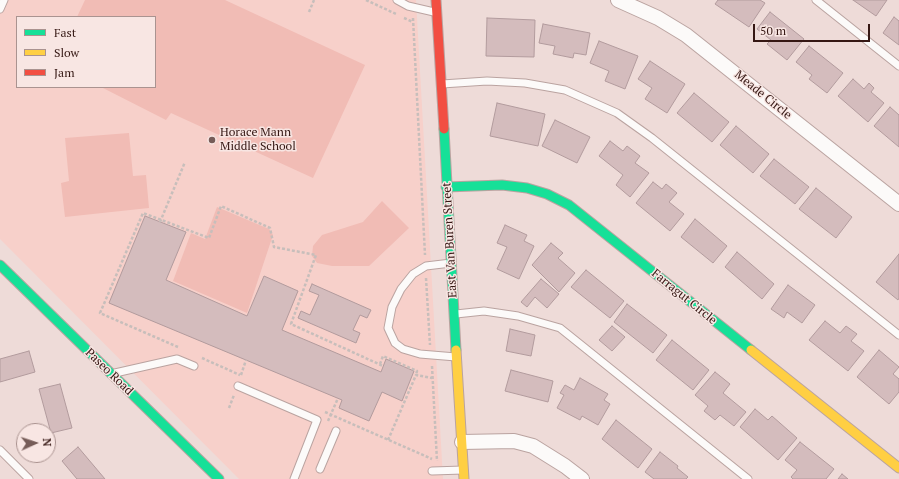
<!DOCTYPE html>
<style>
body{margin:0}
#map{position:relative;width:899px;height:479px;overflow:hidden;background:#eedbd8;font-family:"PT Serif",serif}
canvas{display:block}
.legend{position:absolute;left:16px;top:16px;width:140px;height:72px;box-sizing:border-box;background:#f8e6e3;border:1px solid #aa9390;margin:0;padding:5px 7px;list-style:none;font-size:12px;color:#351713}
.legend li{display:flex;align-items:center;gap:8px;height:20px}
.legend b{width:20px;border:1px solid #aa9390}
.north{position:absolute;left:16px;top:423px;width:40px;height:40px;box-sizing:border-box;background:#f8e6e3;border:1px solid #aa9390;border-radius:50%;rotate:87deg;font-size:11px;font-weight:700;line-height:16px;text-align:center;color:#351713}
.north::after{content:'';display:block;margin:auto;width:14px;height:18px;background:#765c58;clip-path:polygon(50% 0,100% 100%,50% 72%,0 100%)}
.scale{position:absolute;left:753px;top:24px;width:117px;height:18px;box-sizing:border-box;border:2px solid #351713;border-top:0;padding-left:5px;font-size:12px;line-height:14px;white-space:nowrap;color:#351713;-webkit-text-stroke:3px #f8e6e3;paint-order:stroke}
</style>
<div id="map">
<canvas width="899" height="479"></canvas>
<ul class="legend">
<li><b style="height:5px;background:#16e098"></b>Fast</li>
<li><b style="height:5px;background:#ffcf43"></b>Slow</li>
<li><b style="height:5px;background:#f24e42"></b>Jam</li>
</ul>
<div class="north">N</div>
<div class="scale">50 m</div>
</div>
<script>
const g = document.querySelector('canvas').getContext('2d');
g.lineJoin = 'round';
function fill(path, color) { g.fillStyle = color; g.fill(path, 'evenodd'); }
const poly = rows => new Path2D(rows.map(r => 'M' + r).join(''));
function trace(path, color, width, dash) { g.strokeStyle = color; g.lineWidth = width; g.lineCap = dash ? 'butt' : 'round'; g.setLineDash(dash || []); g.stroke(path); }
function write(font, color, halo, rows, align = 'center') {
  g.font = font + ' "PT Serif",serif'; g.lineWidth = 3; g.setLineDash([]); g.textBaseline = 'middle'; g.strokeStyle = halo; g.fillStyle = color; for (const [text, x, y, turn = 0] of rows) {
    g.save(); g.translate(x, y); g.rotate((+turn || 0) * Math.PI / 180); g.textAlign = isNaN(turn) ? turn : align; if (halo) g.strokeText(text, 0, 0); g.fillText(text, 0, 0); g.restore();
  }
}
fill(poly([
 [0,0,416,0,443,479,239,479,0,239],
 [17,17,155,17,155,87,17,87]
]), '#f7d0ca');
fill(poly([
 [85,0,225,0,365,65,313,178,171,113,166,120,101,87,155,87,155,17,77,17],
 [129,133,133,176,146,175,149,208,65,217,61,183,69,181,65,138],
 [382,201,409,228,369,266,332,266,317,263,312,256,313,246,322,235,363,222],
 [217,207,269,229,273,235,247,313,173,281,191,233,205,239]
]), '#f1bcb5');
const building = poly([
 [718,0,760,0,765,3,749,27,715,4,718,0],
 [853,0,887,0,876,16,853,0],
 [770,12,804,39,787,60,767,44,771,40,757,29,770,12],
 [894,17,899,21,899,45,883,33,894,17],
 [487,18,535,20,534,57,486,56,487,18],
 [543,24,590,33,586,55,574,53,573,58,553,54,555,46,539,43,543,24],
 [599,41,638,56,625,89,605,81,609,71,590,63,599,41],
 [809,46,843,73,827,93,809,79,812,75,796,62,809,46],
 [650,61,685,84,667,113,645,99,652,88,638,79,650,61],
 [853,79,864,89,869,83,874,88,871,92,884,103,868,122,838,96,853,79],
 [694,93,729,122,712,142,677,113,694,93],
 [497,103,545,114,538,146,490,136,497,103],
 [890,107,899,115,899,147,874,126,890,107],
 [555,120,590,137,577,163,542,146,555,120],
 [736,126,769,154,753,173,720,145,736,126],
 [610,141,623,151,627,146,640,156,635,163,649,173,630,197,616,185,623,175,599,156,610,141],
 [774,159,809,187,795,204,760,176,774,159],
 [653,182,662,189,666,184,677,193,669,202,684,214,670,231,636,203,653,182],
 [816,188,852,217,836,238,799,209,816,188],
 [145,216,186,232,166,280,247,316,264,276,298,291,282,330,381,372,386,359,414,371,402,401,382,392,369,421,339,408,342,400,109,303,145,216],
 [695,219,727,246,713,263,681,237,695,219],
 [505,225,527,235,524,241,534,246,519,279,497,269,507,247,497,243,505,225],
 [551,243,563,253,558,258,575,273,559,292,532,265,551,243],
 [737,252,774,284,762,299,725,267,737,252],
 [899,254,899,298,898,300,876,282,899,254],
 [586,270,624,301,610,318,571,287,586,270],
 [541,279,559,294,547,308,535,297,527,307,521,302,541,279],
 [312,284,371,310,367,318,360,315,353,330,360,333,356,343,298,318,301,311,310,315,319,295,309,291,312,284],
 [788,285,815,305,802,323,787,312,784,318,771,309,788,285],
 [627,304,667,335,653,353,614,322,627,304],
 [825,321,840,333,846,326,857,334,851,341,864,351,848,371,809,340,825,321],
 [612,326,625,337,612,351,599,340,612,326],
 [510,329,535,335,531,356,506,351,510,329],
 [672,340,709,370,693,390,656,360,672,340],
 [879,350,899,367,893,374,899,379,899,392,889,404,857,377,879,350],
 [29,351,35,372,0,382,0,359,29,351],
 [511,370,553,381,548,402,505,391,511,370],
 [715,372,730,384,723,393,746,412,734,426,720,415,715,420,704,411,708,406,695,395,715,372],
 [580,378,608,394,604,400,610,404,598,425,582,416,580,420,557,408,564,395,560,393,565,385,574,390,580,378],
 [60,384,72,428,51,433,39,389,60,384],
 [755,409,768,420,772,416,797,438,778,460,740,427,755,409],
 [616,420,652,449,638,468,602,439,616,420],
 [800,442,834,469,826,479,793,479,791,477,797,470,785,460,800,442],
 [78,447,105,479,77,479,62,461,78,447],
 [660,452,678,466,677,468,688,477,686,479,654,479,645,472,660,452],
 [842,474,848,479,838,479,842,474]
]);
fill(building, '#d4bcbd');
trace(building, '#b29b9d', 1);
const lane = poly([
 [397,0,408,6,434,12],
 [816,0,899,66],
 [0,9,4,0],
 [442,84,487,81,525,83,565,90,617,113,652,138,899,335],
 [451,263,426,266,413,274,401,289,392,307,388,328,395,343,403,349,420,354,456,357],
 [456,314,484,311,518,316,560,328,748,479],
 [115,373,177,359,194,366],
 [238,386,317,420,294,479],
 [0,450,29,479],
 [320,469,336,431],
 [432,471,463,470]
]);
const street = poly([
 [618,0,658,18,686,35,899,204],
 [462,442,514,441,533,446,565,466,582,479]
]);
const fast = poly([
 [444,129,456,350],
 [446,187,502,185,527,188,547,194,569,205,751,350],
 [0,265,219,479]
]);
const slow = poly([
 [456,350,464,479],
 [751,350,899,468]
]);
const jam = poly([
 [436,0,444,129]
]);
trace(lane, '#baa3a0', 9);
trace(street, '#baa3a0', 16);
trace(fast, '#baa3a0', 11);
trace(slow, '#baa3a0', 11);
trace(jam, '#baa3a0', 11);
trace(poly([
 [366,0,396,14],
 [309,12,314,0],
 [404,18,413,22],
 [413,18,425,255],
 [160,222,185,162],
 [426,278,430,345],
 [178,347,100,313,143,213,209,238,221,206,270,228,274,247,316,255,291,324,383,366],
 [202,358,240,375],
 [380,364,383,356,417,371,416,375],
 [432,366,437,461],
 [241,375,246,360],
 [229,408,234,395],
 [325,412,432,459],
 [328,421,338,398],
 [388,440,416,375,432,378]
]), '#c7bebb', 2.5, [3, 2]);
trace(lane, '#fcfaf9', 7);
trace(street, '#fcfaf9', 14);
trace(fast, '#16e098', 9);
trace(slow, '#ffcf43', 9);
trace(jam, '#f24e42', 9);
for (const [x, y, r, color] of [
 [212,140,4,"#765c58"]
]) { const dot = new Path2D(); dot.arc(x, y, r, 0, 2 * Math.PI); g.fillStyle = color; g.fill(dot); trace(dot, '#f8e6e3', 1.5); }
write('12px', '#351713', '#f8e6e3', [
 ["Meade Circle",763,95,39],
 ["East Van Buren Street",450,240,-93],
 ["Farragut Circle",684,297,39],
 ["Paseo Road",109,372,44]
]);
write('12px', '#351713', '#f8e6e3', [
 ["Horace Mann",220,133],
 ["Middle School",220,147]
], 'left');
</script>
